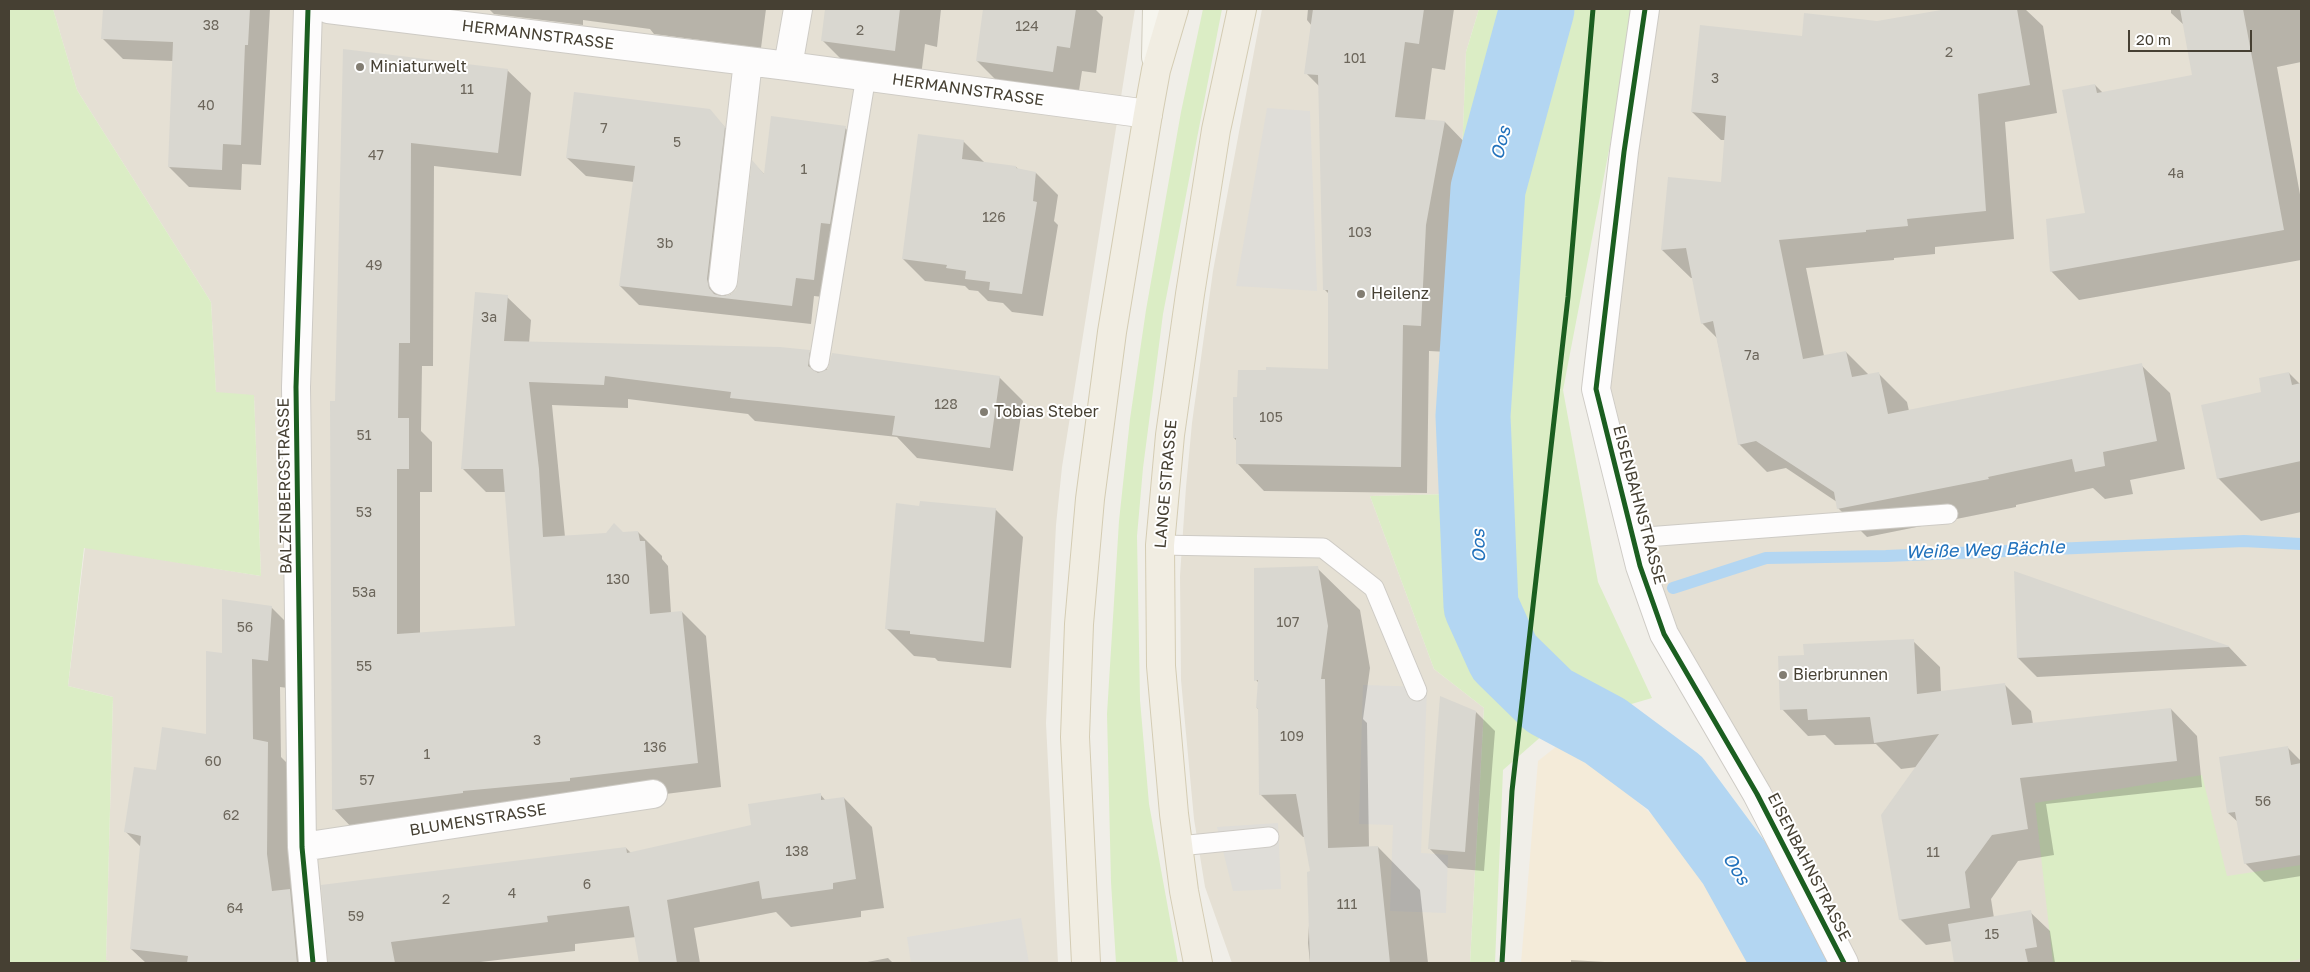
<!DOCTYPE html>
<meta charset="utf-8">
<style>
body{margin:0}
#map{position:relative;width:2310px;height:972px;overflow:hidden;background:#f0eee8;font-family:"Golos Text",sans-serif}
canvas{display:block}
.frame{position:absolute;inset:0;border:10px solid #464033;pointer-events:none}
.scale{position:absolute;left:2128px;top:30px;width:124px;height:22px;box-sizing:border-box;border:2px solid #464033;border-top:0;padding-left:6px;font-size:15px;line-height:18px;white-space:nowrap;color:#464033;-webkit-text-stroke:4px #fff;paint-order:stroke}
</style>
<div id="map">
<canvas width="2310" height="972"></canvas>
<div class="frame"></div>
<div class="scale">20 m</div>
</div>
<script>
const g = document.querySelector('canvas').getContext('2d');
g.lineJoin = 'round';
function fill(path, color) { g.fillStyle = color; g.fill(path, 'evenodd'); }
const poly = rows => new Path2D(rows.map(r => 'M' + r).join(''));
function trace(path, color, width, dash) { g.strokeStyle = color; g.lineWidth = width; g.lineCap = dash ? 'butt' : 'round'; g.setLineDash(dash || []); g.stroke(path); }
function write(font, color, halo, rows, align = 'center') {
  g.font = font + ' "Golos Text",sans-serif'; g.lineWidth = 4; g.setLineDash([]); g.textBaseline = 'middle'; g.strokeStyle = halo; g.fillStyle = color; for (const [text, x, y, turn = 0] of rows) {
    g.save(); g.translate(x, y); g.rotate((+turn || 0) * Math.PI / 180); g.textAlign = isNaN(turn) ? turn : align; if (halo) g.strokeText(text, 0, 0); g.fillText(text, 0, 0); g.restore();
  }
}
fill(poly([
 [53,9,1135,9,1062,467,1056,525,1046,723,1058,963,113,963,106,960,113,697,68,686,85,547,261,576,254,396,216,393,211,302,77,90],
 [1262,9,1479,9,1466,52,1449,494,1370,496,1434,669,1484,708,1470,963,1232,963,1205,887,1194,819,1181,680,1180,576,1186,487,1192,423,1213,271],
 [1648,9,2301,9,2301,963,1844,963,1664,634,1596,389]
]), '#e5e0d4');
fill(poly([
 [1567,738,1715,872,1770,963,1521,963,1538,761]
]), '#f4ebd9');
fill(poly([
 [9,9,53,9,77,90,211,302,216,392,254,395,261,576,84,548,68,686,113,697,106,960,113,963,9,963],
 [1203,9,1222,9,1163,314,1143,468,1137,536,1140,700,1149,804,1178,963,1116,963,1111,882,1107,714,1119,521,1130,419,1146,310,1181,112],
 [1479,9,1636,9,1563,390,1598,582,1652,698,1552,727,1503,770,1495,963,1470,963,1484,708,1434,669,1370,496,1449,494,1466,52],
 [2202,775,2227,876,2301,865,2301,959,2281,963,2053,963,2035,803]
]), '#dbedc5');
fill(poly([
 [1267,108,1310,111,1317,291,1236,286],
 [1363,685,1427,687,1421,853,1448,855,1446,913,1390,911,1393,825,1359,824],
 [1278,823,1281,889,1233,891,1217,827],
 [1021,918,1029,963,911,963,907,937]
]), '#dfddd8');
fill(poly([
 [104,9,270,9,261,165,242,164,241,190,189,187,169,167,173,61,123,59,103,39],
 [489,9,766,9,761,48,654,34,650,29,583,20,583,25,494,14],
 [827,9,941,9,937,47,925,44,921,76,848,66,822,40],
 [984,9,1095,9,1103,17,1096,73,1082,71,1078,97,1003,87,977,61],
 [1308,9,1454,9,1445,70,1432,68,1425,120,1445,122,1471,149,1452,252,1448,352,1429,351,1427,493,1264,491,1238,464,1237,441,1234,438,1329,370,1329,294,1325,290,1320,87,1306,73,1312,26,1307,20],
 [1954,9,2025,9,2043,26,2057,113,2005,122,2014,239,1935,247,1935,254,1894,258,1894,260,1806,268,1824,356,1846,352,1869,375,1879,374,1907,402,1909,411,2141,365,2170,393,2185,469,2130,480,2133,494,2105,499,2093,488,2016,505,2016,507,1867,537,1838,508,1837,502,1786,468,1767,472,1739,444,1717,338,1702,323,1693,278,1691,278,1662,250,1722,183,1725,140,1721,140,1692,112,1803,37],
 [2171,9,2301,9,2301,62,2277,67,2301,200,2301,260,2079,300,2051,271,2086,214,2095,85,2103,93,2193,76,2184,25,2171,13],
 [344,50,507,70,531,93,521,176,434,166,433,366,422,366,421,431,432,442,432,492,420,492,420,634,516,627,506,492,486,492,462,468,507,297,531,320,529,343,809,352,828,370,999,377,1023,401,1013,471,917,458,897,437,755,421,748,414,628,399,628,408,552,405,565,537,638,532,662,556,662,559,668,566,671,613,682,612,706,636,721,787,357,833,334,809,336,402],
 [709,110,743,147,726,297,737,291,740,284,753,163,765,175,845,128,864,146,849,242,840,241,832,298,814,296,811,324,639,305,620,286,634,182,586,176,567,158],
 [963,141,985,163,1016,167,1019,170,1036,173,1058,195,1054,221,1058,225,1043,316,1012,312,1003,303,988,301,978,291,969,290,965,286,925,281,903,259],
 [2289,373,2301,385,2301,512,2261,521,2218,478,2263,393],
 [920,507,995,509,1023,537,1011,668,938,661,935,658,914,656,886,628],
 [1317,568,1360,610,1370,668,1363,719,1367,723,1369,848,1378,847,1420,890,1428,963,1310,963,1308,943,1312,872,1305,837,1303,837,1260,794,1260,710,1257,708,1259,683,1256,680],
 [2016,573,2229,647,2247,666,2037,677,2018,658],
 [271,607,300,636,296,689,280,687,281,757,296,772,323,963,146,963,131,949,141,847,126,832,158,772,207,735,223,655],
 [1913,641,1940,667,1941,692,2005,685,2031,711,2033,724,2171,709,2197,736,2202,787,2046,804,2054,855,2018,861,1991,899,1994,918,2030,912,2050,931,2055,963,1955,963,1952,941,1926,945,1900,919,1917,767,1901,769,1876,744,1835,745,1825,735,1808,736,1782,709,1805,656],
 [1476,712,1495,731,1484,871,1448,868,1429,848],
 [2288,748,2301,761,2301,876,2264,882,2245,863,2238,822,2228,813],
 [820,794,826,801,844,798,872,827,884,908,861,911,861,917,791,927,776,912,694,928,700,963,640,963,636,937,575,944,575,951,472,963,330,963,626,848,631,853,753,826],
 [888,958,893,963,862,963],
 [1571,960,1622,963,1571,963]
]), '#0003');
trace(poly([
 [1673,588,1766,558,1886,556,2244,541,2301,544]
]), '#b3d6f2', 12);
trace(poly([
 [1537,9,1488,189,1473,416,1481,606,1504,657,1549,701,1605,731,1675,783,1735,864,1790,963]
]), '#b3d6f2', 75);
fill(poly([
 [103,9,250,9,248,45,245,45,241,145,223,144,222,170,168,167,173,42,101,39],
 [825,9,900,9,895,51,821,41],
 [983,9,1076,9,1070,48,1057,46,1053,72,976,61],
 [1313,9,1424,9,1419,44,1405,42,1395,117,1445,121,1426,225,1421,326,1403,325,1401,467,1236,464,1236,438,1233,438,1233,397,1237,397,1238,370,1266,370,1266,367,1328,369,1328,290,1323,290,1318,75,1304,74],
 [1947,9,2017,9,2030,85,1978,94,1986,211,1907,219,1908,226,1866,230,1866,232,1779,240,1803,359,1846,351,1852,377,1879,372,1888,414,2142,363,2157,441,2103,452,2105,466,2075,472,2072,459,1988,477,1989,479,1837,509,1834,492,1756,441,1738,445,1713,321,1701,324,1686,248,1661,250,1668,177,1721,182,1726,116,1691,112,1700,25,1802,36,1804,13,1877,21],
 [2180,9,2243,9,2284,230,2050,272,2046,219,2085,213,2062,90,2095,84,2097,93,2192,75],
 [343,49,508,69,498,153,411,143,410,343,399,343,398,418,409,418,409,469,397,469,397,634,515,626,503,469,461,469,475,292,508,295,504,341,780,347,810,350,808,366,818,373,828,369,832,353,1000,376,990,448,892,435,895,416,730,398,731,392,605,376,604,385,529,382,539,469,543,537,606,533,614,523,623,532,638,531,640,541,645,541,650,614,682,611,698,763,570,778,570,781,463,791,463,793,332,810,330,401,335,401],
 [574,92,710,109,725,127,707,279,709,288,714,294,721,296,730,295,736,290,738,283,752,160,764,174,771,116,846,126,830,224,821,223,814,280,796,278,792,306,619,286,635,166,566,158],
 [918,134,964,140,962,159,1016,166,1016,168,1036,172,1033,201,1037,202,1022,294,989,290,990,282,965,279,966,271,946,268,947,265,902,259],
 [2289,372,2292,385,2301,383,2301,461,2217,479,2201,405,2261,392,2259,378],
 [920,501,996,508,984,642,910,634,910,631,885,629,896,503,919,506],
 [1318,566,1328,626,1321,679,1325,679,1328,848,1378,846,1390,963,1310,963,1307,872,1310,871,1296,794,1259,795,1258,708,1256,708,1258,680,1254,681,1254,568],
 [2014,571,2229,646,2229,647,2017,658],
 [222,599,272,606,268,661,252,659,253,739,268,742,267,854,272,891,290,889,297,963,187,963,188,956,130,949,141,836,124,832,134,767,156,770,162,727,206,734,206,651,222,653],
 [1914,639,1917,694,2005,683,2012,725,2171,708,2177,761,2020,778,2028,829,1992,835,1965,872,1970,908,1899,920,1881,815,1939,734,1874,743,1870,717,1808,720,1807,709,1780,710,1778,656,1804,655,1803,644],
 [1440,696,1476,711,1465,852,1428,849],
 [2288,746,2291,765,2301,763,2301,855,2244,864,2235,812,2227,813,2219,757],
 [821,793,821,800,844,797,856,879,833,883,833,889,762,899,759,881,667,900,677,963,639,963,629,906,547,916,548,922,391,942,395,963,328,963,321,885,626,847,627,853,751,825,748,804],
 [2031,910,2037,947,2025,949,2028,963,1954,963,1948,924]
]), '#d9d7d0');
const lane = poly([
 [819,362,866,76],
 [1633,538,1948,514],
 [1160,545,1323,548,1374,588,1417,691],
 [1179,846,1269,837]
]);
const street = poly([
 [308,9,296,387,302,847,313,963],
 [328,9,788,66,1148,114],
 [1645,9,1624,152,1596,389,1640,566,1664,634,1757,794,1844,963],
 [788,66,798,9],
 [723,281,748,61],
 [302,847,653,794]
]);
const secondary = poly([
 [1156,57,1157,9]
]);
const primary = poly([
 [1086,963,1075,737,1079,624,1090,499,1112,332,1148,114,1156,70,1174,9],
 [1198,963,1184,891,1174,814,1161,666,1160,545,1170,435,1190,294,1216,130,1242,9]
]);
trace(lane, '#cecbc5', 21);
trace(street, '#cecbc5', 30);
trace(secondary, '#d0ccbe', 30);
trace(primary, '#d4ccb3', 30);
trace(lane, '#fdfcfc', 19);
trace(street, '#fdfcfc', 28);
trace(secondary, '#f6f5ee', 28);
trace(primary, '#f1ede2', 28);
trace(poly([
 [308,9,296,387,302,847,313,963],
 [1645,9,1624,152,1596,389,1640,566,1664,634,1757,794,1844,963],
 [1502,963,1512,791,1568,297,1593,9]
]), '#1b5e20', 5);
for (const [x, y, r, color] of [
 [360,67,5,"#827d72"],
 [1361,294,5,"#827d72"],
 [984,412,5,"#827d72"],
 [1783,675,5,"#827d72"]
]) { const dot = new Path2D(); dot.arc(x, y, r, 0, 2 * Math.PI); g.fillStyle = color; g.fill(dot); trace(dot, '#fff', 2); }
write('14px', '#6c665b', null, [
 ["38",211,26],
 ["124",1027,27],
 ["2",860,31],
 ["2",1949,53],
 ["101",1355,59],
 ["3",1715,79],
 ["11",467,90],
 ["40",206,106],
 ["7",604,129],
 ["5",677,143],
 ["47",376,156],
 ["1",804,170],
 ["4a",2176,174],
 ["126",994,218],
 ["103",1360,233],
 ["3b",665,244],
 ["49",374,266],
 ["3a",489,318],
 ["7a",1752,356],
 ["128",946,405],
 ["105",1271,418],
 ["51",364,436],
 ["53",364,513],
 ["130",618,580],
 ["53a",364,593],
 ["107",1288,623],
 ["56",245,628],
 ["55",364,667],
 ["109",1292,737],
 ["3",537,741],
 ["136",655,748],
 ["1",427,755],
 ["60",213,762],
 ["57",367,781],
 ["56",2263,802],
 ["62",231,816],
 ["138",797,852],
 ["11",1933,853],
 ["6",587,885],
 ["4",512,894],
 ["2",446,900],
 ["111",1347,905],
 ["64",235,909],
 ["59",356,917],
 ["15",1992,935]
]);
write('16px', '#464033', '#fff', [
 ["HERMANNSTRASSE",538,35,7],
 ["HERMANNSTRASSE",968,90,8],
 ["LANGE STRASSE",1166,484,-85],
 ["BALZENBERGSTRASSE",285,486,-91],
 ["EISENBAHNSTRASSE",1639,505,75],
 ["BLUMENSTRASSE",478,820,-9],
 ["EISENBAHNSTRASSE",1809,867,63]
]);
write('16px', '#464033', '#fff', [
 ["Miniaturwelt",370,67],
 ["Heilenz",1371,294],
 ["Tobias Steber",994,412],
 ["Bierbrunnen",1793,675]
], 'left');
write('italic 18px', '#2272bc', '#fff', [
 ["Oos",1501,143,-75],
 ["Oos",1479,546,-92],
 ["Weiße Weg Bächle",1985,550,-2],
 ["Oos",1736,869,58]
]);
</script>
